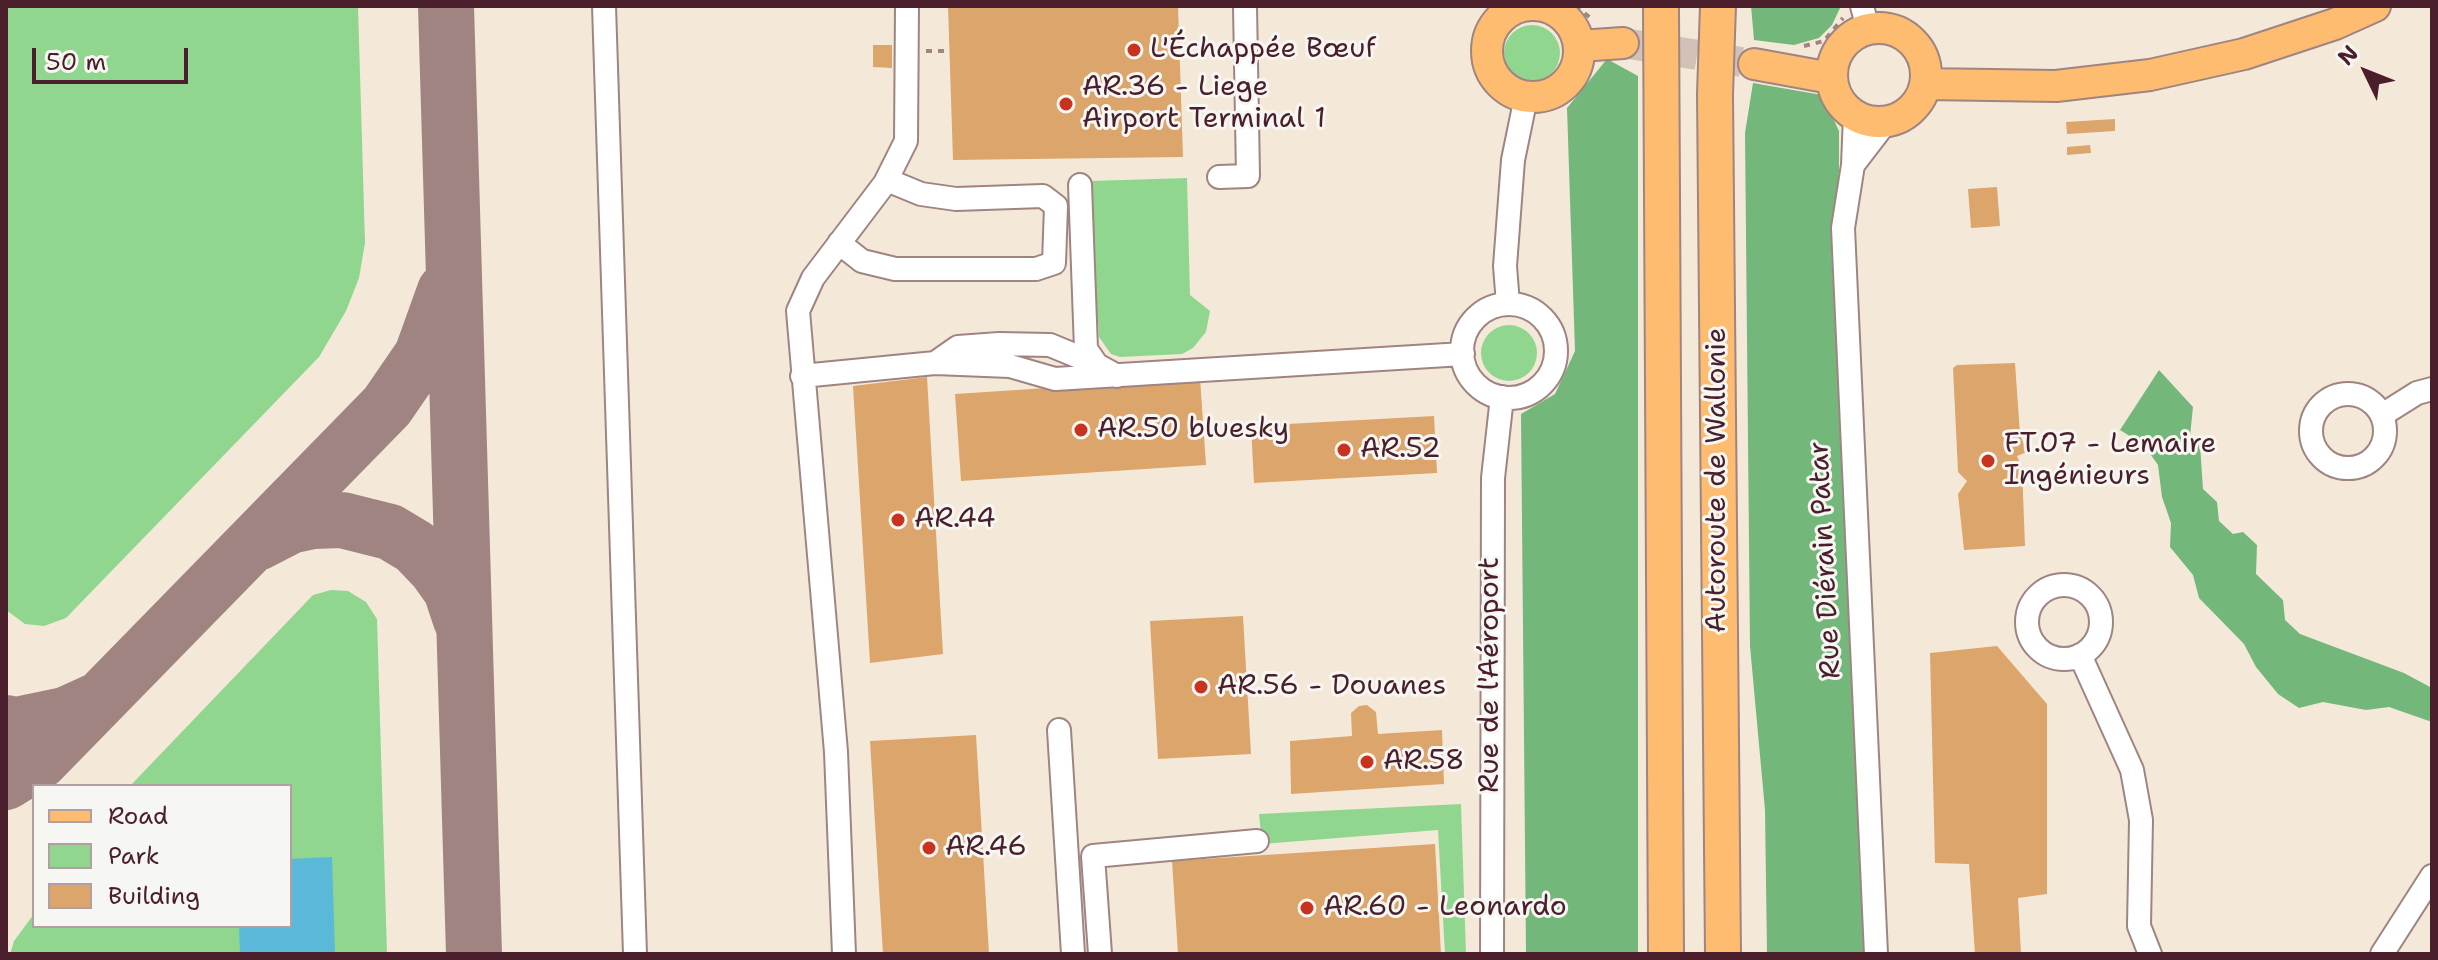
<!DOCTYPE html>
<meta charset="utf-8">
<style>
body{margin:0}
#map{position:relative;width:2438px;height:960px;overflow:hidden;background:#f4e9d9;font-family:"Shantell Sans",sans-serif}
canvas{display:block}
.frame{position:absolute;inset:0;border:8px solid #4a1f2b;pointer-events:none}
.legend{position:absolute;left:32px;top:784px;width:260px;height:144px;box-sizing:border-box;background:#f6f6f2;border:2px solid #b1a0a2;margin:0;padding:10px 14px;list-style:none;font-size:24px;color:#4a1f2b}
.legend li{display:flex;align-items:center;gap:16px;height:40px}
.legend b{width:40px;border:2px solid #b1a0a2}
.north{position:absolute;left:2326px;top:32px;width:80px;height:80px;-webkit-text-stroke:6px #f6f6f2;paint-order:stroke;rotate:313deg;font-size:22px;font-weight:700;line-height:32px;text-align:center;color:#4a1f2b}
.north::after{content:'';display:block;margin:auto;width:28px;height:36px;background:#4a1f2b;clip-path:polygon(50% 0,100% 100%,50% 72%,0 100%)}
.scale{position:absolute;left:32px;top:48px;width:156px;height:36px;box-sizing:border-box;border:4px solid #4a1f2b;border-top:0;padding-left:10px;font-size:24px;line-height:28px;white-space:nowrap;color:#4a1f2b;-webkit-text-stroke:6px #f6f6f2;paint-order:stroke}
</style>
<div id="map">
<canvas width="2438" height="960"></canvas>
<div class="frame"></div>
<ul class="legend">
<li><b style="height:10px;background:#febc70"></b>Road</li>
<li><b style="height:22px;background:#91d68f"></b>Park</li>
<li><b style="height:22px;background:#dca56b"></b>Building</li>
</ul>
<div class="north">N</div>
<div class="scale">50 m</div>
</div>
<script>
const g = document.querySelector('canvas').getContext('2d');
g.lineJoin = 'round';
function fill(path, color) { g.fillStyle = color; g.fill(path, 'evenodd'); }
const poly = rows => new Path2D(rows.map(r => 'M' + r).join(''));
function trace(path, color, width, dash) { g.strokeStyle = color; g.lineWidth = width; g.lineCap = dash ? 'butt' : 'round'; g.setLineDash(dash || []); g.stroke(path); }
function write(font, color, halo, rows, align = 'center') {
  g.font = font + ' "Shantell Sans",sans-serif'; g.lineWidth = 6; g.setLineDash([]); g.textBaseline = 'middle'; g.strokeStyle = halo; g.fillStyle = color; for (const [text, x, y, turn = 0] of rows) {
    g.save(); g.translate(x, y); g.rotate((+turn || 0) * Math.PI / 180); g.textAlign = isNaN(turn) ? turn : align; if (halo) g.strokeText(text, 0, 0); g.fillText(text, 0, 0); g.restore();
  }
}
fill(poly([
 [6,6,358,6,365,243,359,278,346,311,319,357,66,618,44,626,25,624,6,610],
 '1504 53a28 28 0 1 1 56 0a28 28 0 1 1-56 0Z',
 [1187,178,1190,295,1210,311,1206,332,1193,348,1182,354,1120,357,1111,354,1099,337,1098,322,1092,322,1090,181],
 '1481 353a28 28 0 1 1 56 0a28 28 0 1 1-56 0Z',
 [331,590,348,591,366,602,377,619,387,954,10,954,14,941,34,914,34,926,290,926,290,786,130,786,313,595],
 [1461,804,1466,954,1445,954,1438,830,1262,844,1259,814]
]), '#91d68f');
fill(poly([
 [1751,6,1841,6,1832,25,1819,38,1794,45,1754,40],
 [1607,59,1638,76,1638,954,1526,954,1521,414,1555,394,1575,351,1567,108],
 [1753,83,1822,95,1839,131,1839,171,1831,240,1865,954,1767,954,1765,810,1750,646,1745,133],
 [2159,370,2193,407,2190,436,2200,445,2203,489,2217,502,2219,521,2233,534,2243,532,2257,545,2256,574,2283,600,2285,620,2300,634,2404,673,2432,688,2432,722,2389,707,2366,710,2323,702,2299,708,2278,694,2256,667,2244,644,2199,598,2193,575,2170,547,2171,523,2162,497,2158,465,2144,445,2120,430]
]), '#74b77a');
fill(poly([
 [332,857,335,954,240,954,239,926,290,926,290,859]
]), '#5ab9d8');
trace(poly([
 [446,6,474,954],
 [257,543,290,526,313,521,342,520,390,532,415,547,436,569,451,590,461,620],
 [6,723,17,725,65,715,96,701],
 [6,782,40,761,387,406,422,355,445,291]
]), '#9f8482', 56);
fill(poly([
 [948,6,1178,6,1183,157,953,160],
 [873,45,892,45,892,68,873,67],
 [2115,119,2115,131,2067,134,2066,122],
 [2090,145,2091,153,2067,155,2067,147],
 [1997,187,2000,226,1971,228,1968,189],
 [2015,363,2020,434,2027,452,2017,456,2022,468,2025,546,1964,550,1958,494,1967,481,1958,472,1953,368,1957,365],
 [927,377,943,654,870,663,853,386],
 [1200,378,1206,465,961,481,955,394],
 [1434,416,1437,473,1254,483,1251,426],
 [1243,616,1251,754,1158,759,1150,621],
 [1997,646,2047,704,2047,894,2018,898,2021,954,1975,954,1969,864,1935,863,1930,653],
 [1367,705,1376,712,1378,734,1442,730,1444,784,1291,794,1290,741,1352,736,1351,713,1359,706],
 [976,735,989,954,883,954,870,741],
 [1435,844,1441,954,1178,954,1172,861]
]), '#dca56b');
trace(poly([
 [1623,43,1754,64]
]), '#d2c1b6', 30, [30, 15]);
const minor = poly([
 [604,6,635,954],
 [1862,6,1868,29],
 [1855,117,1853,165,1843,228,1876,954],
 [1853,165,1886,122],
 [1219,177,1248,176,1245,6],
 [1080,185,1086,349,1097,365,1117,376],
 [839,243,862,261,895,269,1036,269,1054,263,1056,206,1043,196,956,199,921,194,887,180],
 [1508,304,1505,266,1513,160,1526,97],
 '1462 351a47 47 0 1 1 94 0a47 47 0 1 1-94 0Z',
 [935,363,958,347,999,344,1050,345,1096,364],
 [802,376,935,363,1010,366,1055,379,1463,354],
 '2311 431a37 37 0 1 1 74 0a37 37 0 1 1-74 0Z',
 [2382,415,2417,393,2432,389],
 '2027 622a37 37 0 1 1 74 0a37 37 0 1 1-74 0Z',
 [2080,655,2132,770,2141,820,2139,926,2150,954],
 [1059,730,1073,954],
 [844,954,836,752,798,311,813,278,885,183,906,141,907,6],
 [1100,954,1093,856,1257,841],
 [1492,954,1493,478,1502,397],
 [2382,954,2432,876]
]);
const major = poly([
 '1487 51a46 46 0 1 1 92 0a46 46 0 1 1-92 0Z',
 '1832 75a47 47 0 1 1 94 0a47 47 0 1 1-94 0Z',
 [1579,46,1623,43],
 [1754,64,1831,78],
 [1926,84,2056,86,2150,75,2244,54,2335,24,2375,6]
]);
const highway = poly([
 [1661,6,1666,954],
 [1718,6,1715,94,1723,954]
]);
trace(minor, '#9f8482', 26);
trace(major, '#9f8482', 34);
trace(highway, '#9f8482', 38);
trace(poly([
 [1575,6,1592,19],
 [1804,46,1824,41,1843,18],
 [926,51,949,51]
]), '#9f8482', 4, [6, 6]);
trace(minor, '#fff', 22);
trace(major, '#febc70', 30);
trace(highway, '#febc70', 34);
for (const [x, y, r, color] of [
 [1134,50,8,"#c8321e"],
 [1066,104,8,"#c8321e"],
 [1081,430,8,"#c8321e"],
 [1344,450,8,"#c8321e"],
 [1988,461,8,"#c8321e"],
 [898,520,8,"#c8321e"],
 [1201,687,8,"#c8321e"],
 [1367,762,8,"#c8321e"],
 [929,848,8,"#c8321e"],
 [1307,908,8,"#c8321e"]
]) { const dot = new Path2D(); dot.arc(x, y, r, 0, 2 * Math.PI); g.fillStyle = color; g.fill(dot); trace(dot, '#f6f6f2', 3); }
write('28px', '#4a1f2b', '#f6f6f2', [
 ["L'Échappée Bœuf",1150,50],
 ["AR.36 - Liege",1082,88],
 ["Airport Terminal 1",1082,120],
 ["AR.50 bluesky",1097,430],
 ["FT.07 - Lemaire",2004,445],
 ["Ingénieurs",2004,477],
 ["AR.52",1360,450],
 ["AR.44",914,520],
 ["AR.56 - Douanes",1217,687],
 ["AR.58",1383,762],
 ["AR.46",945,848],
 ["AR.60 - Leonardo",1323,908]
], 'left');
write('28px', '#4a1f2b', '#f6f6f2', [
 ["Autoroute de Wallonie",1718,480,-90],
 ["Rue Diérain Patar",1826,560,-93],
 ["Rue de l'Aéroport",1491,675,-90]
]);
</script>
